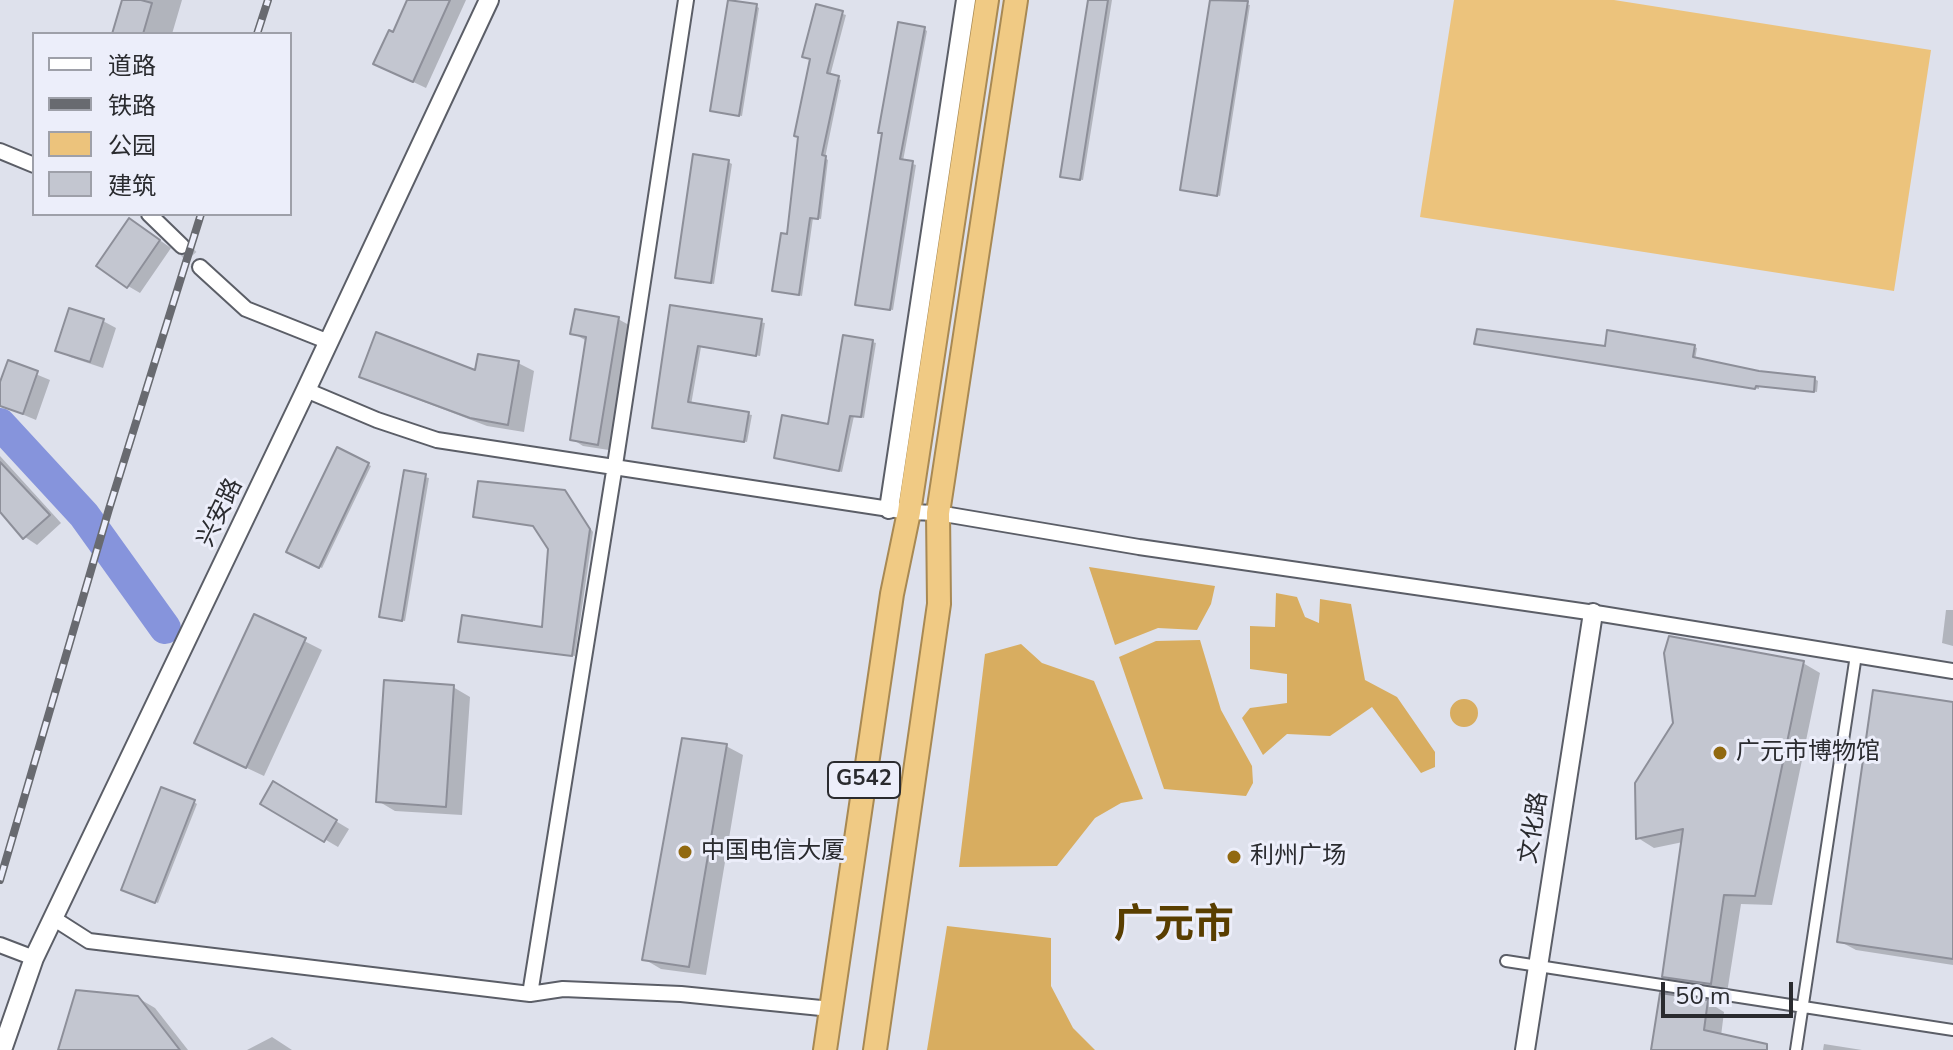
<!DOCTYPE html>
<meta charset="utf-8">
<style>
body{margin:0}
#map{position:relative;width:1953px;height:1050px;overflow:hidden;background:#dee1ec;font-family:"Nunito Sans","Noto Sans SC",sans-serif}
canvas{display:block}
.legend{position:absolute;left:32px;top:32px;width:260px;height:184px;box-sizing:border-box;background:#eceefa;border:2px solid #9ea0a9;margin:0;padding:10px 14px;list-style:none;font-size:24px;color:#2a2b2f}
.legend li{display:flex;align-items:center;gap:16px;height:40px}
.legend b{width:40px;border:2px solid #9ea0a9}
.scale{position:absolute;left:1661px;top:982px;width:132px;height:36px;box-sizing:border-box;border:4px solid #2a2b2f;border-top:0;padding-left:10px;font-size:24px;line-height:28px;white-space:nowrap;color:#2a2b2f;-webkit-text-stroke:6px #eceefa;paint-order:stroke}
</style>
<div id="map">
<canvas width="1953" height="1050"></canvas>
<ul class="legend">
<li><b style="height:10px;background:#fff"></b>道路</li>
<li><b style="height:10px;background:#686a70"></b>铁路</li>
<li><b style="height:22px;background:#ecc37c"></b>公园</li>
<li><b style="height:22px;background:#c3c6d0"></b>建筑</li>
</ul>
<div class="scale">50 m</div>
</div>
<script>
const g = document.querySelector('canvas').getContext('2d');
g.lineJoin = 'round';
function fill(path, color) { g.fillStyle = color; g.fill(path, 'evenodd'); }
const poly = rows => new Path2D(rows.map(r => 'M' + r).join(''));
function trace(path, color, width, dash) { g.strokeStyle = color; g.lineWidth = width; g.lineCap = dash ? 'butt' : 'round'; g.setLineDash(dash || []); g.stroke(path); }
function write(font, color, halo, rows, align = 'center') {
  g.font = font + ' "Nunito Sans","Noto Sans SC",sans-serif'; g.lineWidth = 6; g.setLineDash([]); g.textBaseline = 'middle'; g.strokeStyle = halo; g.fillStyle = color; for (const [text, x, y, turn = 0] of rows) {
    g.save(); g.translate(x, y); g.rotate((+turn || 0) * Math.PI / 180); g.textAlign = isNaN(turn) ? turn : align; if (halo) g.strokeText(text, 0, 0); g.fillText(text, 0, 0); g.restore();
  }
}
fill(poly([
 [1454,0,1614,0,1931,50,1894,291,1420,217]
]), '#ecc37c');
fill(poly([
 [1089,567,1215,586,1211,604,1197,630,1158,628,1115,645],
 [1276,593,1297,597,1305,617,1319,623,1320,599,1351,604,1365,680,1397,697,1435,752,1435,767,1421,773,1372,707,1330,736,1287,734,1263,755,1242,718,1250,708,1287,703,1287,674,1250,669,1250,626,1275,627],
 [1200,640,1221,710,1252,766,1253,783,1246,796,1164,789,1119,657,1156,641],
 [1021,644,1042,663,1094,681,1143,799,1121,803,1095,818,1057,866,959,867,985,654],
 '1450 713a14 14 0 1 1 28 0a14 14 0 1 1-28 0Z',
 [947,926,1051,938,1051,986,1073,1028,1095,1050,927,1050]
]), '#d8ad60');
fill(poly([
 [124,0,182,0,172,34,114,34],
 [409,0,466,0,426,88,388,70,394,35],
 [1090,0,1112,0,1083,180,1065,178],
 [1212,0,1250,5,1220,196,1182,189],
 [756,6,759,8,742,116,715,112,712,110],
 [818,6,846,15,830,76,841,80,825,158,828,160,821,219,813,218,802,296,774,290,788,236],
 [924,29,927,31,903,161,916,165,893,310,861,305],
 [728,162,732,164,714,284,680,278],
 [142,228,171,248,140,293,128,286],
 [672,308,765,323,760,356,701,347,691,405,752,415,747,442,657,429],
 [618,319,629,325,609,450,583,446,572,439,587,341,572,333],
 [103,321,116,328,103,368,70,357,58,350],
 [872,342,876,343,864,418,854,416,842,472,779,459,830,427],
 [1476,343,1606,348,1694,347,1697,348,1695,360,1758,373,1815,379,1818,381,1817,392,1759,386,1759,389],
 [9,363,50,380,36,420,0,405,0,388],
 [518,363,534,371,524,432,487,426,377,384,362,376,477,373],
 [338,450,371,466,322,568,289,551],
 [0,456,61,523,37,545,25,537,0,509],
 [406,473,429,478,405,621,385,618],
 [564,492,593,532,575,656,464,643,544,630],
 [1946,610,1953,610,1953,646,1942,643],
 [255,616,322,650,264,776,213,752],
 [1803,663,1820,673,1772,905,1741,904,1727,993,1681,986,1664,976,1683,842,1654,848,1638,838],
 [453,687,470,697,462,815,395,811,378,801],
 [1953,704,1953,965,1856,950,1839,941],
 [726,746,743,755,706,975,661,969,644,959],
 [274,784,349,829,338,847,263,803],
 [194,802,197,804,158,903,127,891],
 [138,998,155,1008,188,1050,60,1050],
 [1708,1002,1724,1012,1721,1036,1759,1050,1653,1050],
 [272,1037,292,1050,247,1050],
 [1824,1044,1862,1050,1823,1050]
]), '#0003');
trace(poly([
 [0,424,84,515,165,628]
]), '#8694dc', 32);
const building = poly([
 [122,0,141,0,152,3,143,34,112,34,122,0],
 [407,0,450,0,413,82,373,64,389,30,393,32,407,0],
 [728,0,757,4,739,116,710,111,728,0],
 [1088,0,1108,0,1080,180,1060,177,1088,0],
 [1210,0,1248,1,1217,196,1180,190,1210,0],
 [816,4,843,11,827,73,839,76,822,155,826,156,818,219,810,218,799,295,772,291,781,233,787,234,798,137,794,136,810,59,802,57,816,4],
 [898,22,925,27,900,159,913,161,890,310,855,305,882,133,878,133,898,22],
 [693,154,729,160,711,283,675,278,693,154],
 [129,218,160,240,127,288,96,266,129,218],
 [670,305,762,319,756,356,698,346,688,402,749,412,744,442,652,428,670,305],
 [69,308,104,319,90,362,55,351,69,308],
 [575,309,619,317,598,445,570,440,586,337,570,334,575,309],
 [1477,329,1605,346,1607,330,1695,345,1693,357,1759,371,1815,377,1814,392,1756,386,1755,389,1474,344,1477,329],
 [376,332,475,370,478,354,519,361,508,425,470,418,359,377,376,332],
 [843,335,873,340,861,417,850,416,839,471,774,458,782,415,828,424,843,335],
 [8,360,38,371,23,414,0,406,0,382,8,360],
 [337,447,369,463,319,568,286,552,337,447],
 [0,462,50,515,23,539,0,512,0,462],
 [404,470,426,474,402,621,379,617,404,470],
 [478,481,565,490,590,529,572,656,458,642,462,615,542,627,548,549,533,526,473,517,478,481],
 [254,614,306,638,246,768,194,743,254,614],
 [1669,636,1804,661,1755,896,1724,895,1711,984,1662,977,1683,829,1636,839,1635,783,1673,723,1664,653,1669,636],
 [384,680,454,685,446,807,376,802,384,680],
 [1873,690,1953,702,1953,959,1837,942,1873,690],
 [682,738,727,744,689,967,642,960,682,738],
 [273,781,337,820,324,842,260,804,273,781],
 [161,787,195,800,155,903,121,890,161,787],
 [76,990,138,996,180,1050,58,1050,76,990],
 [1660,993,1708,1000,1704,1030,1767,1044,1767,1050,1651,1050,1660,993]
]);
fill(building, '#c3c6d0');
trace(building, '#8d8f99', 2);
trace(poly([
 [182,246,200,267]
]), '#babdc6', 14, [14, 7]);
const pedestrian = poly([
 [1506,961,1953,1030],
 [1796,1050,1856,655]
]);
const minor = poly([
 [0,151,34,165],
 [149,214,182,246],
 [200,267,246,309,329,342],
 [306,390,377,420,437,440,909,512,938,513,1139,547,1602,614,1953,671],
 [53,918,89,941,530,994,615,465,686,0],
 [0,945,34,958],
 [530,994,563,989,681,994,831,1009]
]);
const tertiary = poly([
 [889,509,966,0],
 [2,1050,34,958,306,390,489,0],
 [1525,1050,1593,613]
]);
const trunk = poly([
 [825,1050,892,594,909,512,987,0],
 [875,1050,939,604,938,513,1016,0]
]);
trace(pedestrian, '#5b5e67', 14);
trace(minor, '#5b5e67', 18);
trace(tertiary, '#5b5e67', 22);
trace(trunk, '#a88953', 26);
trace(pedestrian, '#fff', 10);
trace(minor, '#fff', 14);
trace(tertiary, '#fff', 18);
trace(trunk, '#f0ca84', 22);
const rail = poly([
 [257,34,268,0],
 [0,880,109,509,201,214]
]);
trace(rail, '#686a70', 8);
trace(rail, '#eceefa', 5, [15]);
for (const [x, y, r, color] of [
 [1720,753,8,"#916910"],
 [685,852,8,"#916910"],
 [1234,857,8,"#916910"]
]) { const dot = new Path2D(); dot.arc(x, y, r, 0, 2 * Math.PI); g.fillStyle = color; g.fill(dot); trace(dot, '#eceefa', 3); }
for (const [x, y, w] of [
 [864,780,72]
]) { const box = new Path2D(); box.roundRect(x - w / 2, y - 18, w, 36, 6); g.fillStyle = '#eceefa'; g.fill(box); trace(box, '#2a2b2f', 2); }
write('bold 22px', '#2a2b2f', null, [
 ["G542",864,780]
]);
write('24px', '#2a2b2f', '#eceefa', [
 ["兴安路",221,513,-64],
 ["文化路",1535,828,-81]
]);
write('24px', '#2a2b2f', '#eceefa', [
 ["广元市博物馆",1736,753],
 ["中国电信大厦",701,852],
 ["利州广场",1250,857]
], 'left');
write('bold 40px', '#593e00', '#eceefa', [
 ["广元市",1174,927]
]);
</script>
